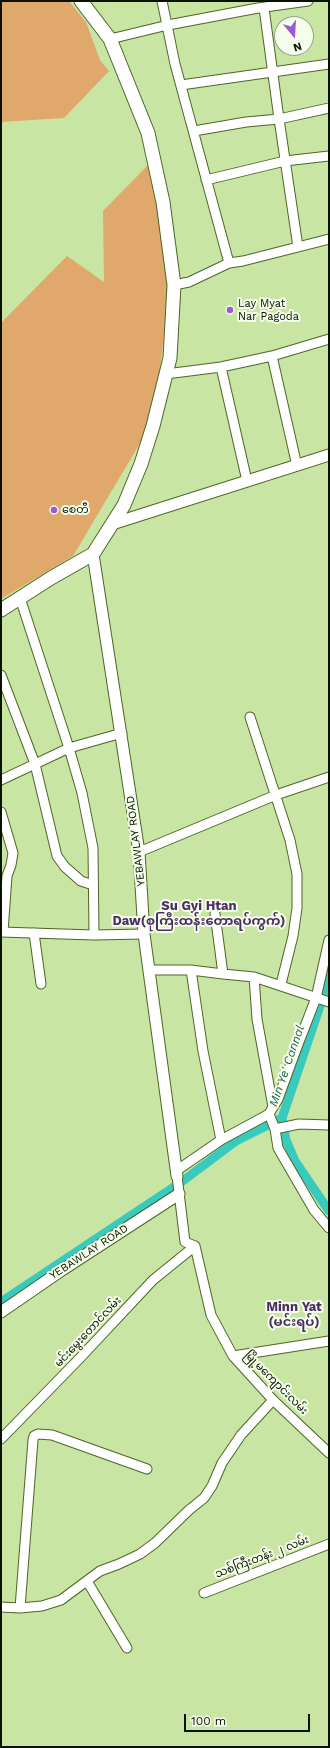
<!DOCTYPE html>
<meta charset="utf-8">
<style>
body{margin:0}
#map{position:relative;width:330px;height:1748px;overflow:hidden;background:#c9e5a3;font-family:"Work Sans",sans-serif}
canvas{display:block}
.frame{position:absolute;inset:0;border:2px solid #091200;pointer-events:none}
.north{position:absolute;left:274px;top:16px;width:40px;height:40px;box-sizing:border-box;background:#f5feea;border:1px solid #97a08c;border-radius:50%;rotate:162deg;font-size:11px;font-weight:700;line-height:16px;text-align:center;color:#091200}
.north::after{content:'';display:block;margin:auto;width:14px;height:18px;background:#9a5ad0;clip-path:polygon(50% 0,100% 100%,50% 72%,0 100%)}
.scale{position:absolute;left:184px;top:1714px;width:126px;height:18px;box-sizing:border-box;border:2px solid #091200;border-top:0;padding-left:5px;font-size:12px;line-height:14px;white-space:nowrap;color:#091200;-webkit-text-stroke:3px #f5feea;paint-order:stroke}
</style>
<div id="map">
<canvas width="330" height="1748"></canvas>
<div class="frame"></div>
<div class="north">N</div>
<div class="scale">100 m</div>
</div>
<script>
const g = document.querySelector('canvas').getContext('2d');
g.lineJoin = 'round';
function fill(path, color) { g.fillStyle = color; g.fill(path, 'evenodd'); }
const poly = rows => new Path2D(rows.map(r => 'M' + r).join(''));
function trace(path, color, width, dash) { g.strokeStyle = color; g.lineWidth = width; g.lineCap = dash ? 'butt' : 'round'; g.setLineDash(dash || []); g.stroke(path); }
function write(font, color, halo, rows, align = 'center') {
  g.font = font + ' "Work Sans","Noto Sans Myanmar",sans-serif'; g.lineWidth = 4; g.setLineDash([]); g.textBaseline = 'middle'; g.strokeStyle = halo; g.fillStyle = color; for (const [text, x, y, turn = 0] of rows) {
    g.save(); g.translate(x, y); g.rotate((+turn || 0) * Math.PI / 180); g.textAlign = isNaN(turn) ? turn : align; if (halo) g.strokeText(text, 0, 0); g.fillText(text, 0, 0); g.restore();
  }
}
fill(poly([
 [1,1,69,1,86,22,100,60,109,71,64,118,1,122],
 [148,165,173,248,155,418,73,556,1,599,1,323,67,256,104,282,103,211]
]), '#e1a86b');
trace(poly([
 [329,966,323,997,282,1118,286,1140,295,1161,329,1211],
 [1,1302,180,1183,236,1141,282,1118]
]), '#39cabe', 9);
const minor = poly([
 [162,1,175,64,229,263],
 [264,8,279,119,298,247],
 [110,39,168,25,258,8,308,1],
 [181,85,329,64],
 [194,131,246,122,279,119,329,108],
 [206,180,285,161,329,156],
 [174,285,189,282,229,263,243,261,329,239],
 [272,356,297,466],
 [221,367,247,481],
 [166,374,221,367,272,356,329,339],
 [20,598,69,748,82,793,93,848,94,935],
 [1,675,35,764,57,856,65,867,81,881,93,885],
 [250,717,290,840,297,874,297,908,293,936,281,984],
 [1,780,69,748,122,733],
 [1,812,13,853,11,865,7,876,3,932],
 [139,852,276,795,329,777],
 [215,914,223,974],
 [1,932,94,935,144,934],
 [34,933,41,984],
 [149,970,191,970,223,974,254,977,329,1002],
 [191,970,203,1051,221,1140],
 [273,1107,278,1099,297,1047,316,998,329,940],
 [269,1114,275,1129,299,1124,329,1125],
 [275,1129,278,1148,314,1210,329,1228],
 [176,1171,221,1140,269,1114,273,1107,257,1019,254,977],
 [177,1176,185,1242,195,1246,211,1315,233,1356,273,1400,329,1453],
 [233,1356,329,1341],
 [1,1439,80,1358,153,1280,195,1246],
 [87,1581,127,1648],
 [204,1593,329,1544],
 [1,1607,20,1608,42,1606,61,1600,100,1571,119,1564,140,1554,155,1543,189,1510,204,1498,212,1486,222,1463,241,1435,273,1400],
 [20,1608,33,1440,34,1436,38,1434,52,1435,147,1469]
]);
const tertiary = poly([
 [112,524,329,455],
 [93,554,139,852,144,934,177,1176],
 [1,1312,62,1270,179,1194]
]);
const secondary = poly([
 [1,610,51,578,93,554,124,505,141,464,153,426,170,358,174,285,163,202,148,133,110,39,81,1]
]);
trace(minor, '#4d6526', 11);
trace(tertiary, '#4d6526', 13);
trace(secondary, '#4d6526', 15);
trace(minor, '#fff', 9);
trace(tertiary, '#fff', 11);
trace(secondary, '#fff', 13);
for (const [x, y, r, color] of [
 [230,310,4,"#9a5ad0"],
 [54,510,4,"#9a5ad0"]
]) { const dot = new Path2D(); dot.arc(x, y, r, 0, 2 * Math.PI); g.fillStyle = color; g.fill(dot); trace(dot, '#f5feea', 1.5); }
write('11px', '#091200', '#f5feea', [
 ["Lay Myat",238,304],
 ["Nar Pagoda",238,317],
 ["စေတီ",62,510]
], 'left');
write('11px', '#091200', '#f5feea', [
 ["YEBAWLAY ROAD",136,841,-97],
 ["YEBAWLAY ROAD",89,1252,-33],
 ["မင်းမွေးတောင်လမ်း",88,1332,-47],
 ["မြို့မကျောင်းလမ်း",276,1383,45],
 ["သစ်ကြီးတန်း ၂ လမ်း",262,1557,-21]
]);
write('italic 12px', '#265f59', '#f5feea', [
 ["Min Ye' Cannal",287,1066,-71]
]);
write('bold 13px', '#4b2c65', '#f5feea', [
 ["Su Gyi Htan",199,906],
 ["Daw(စုကြီးထန်းတောရပ်ကွက်)",199,921],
 ["Minn Yat",294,1307],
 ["(မင်းရပ်)",294,1322]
]);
</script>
